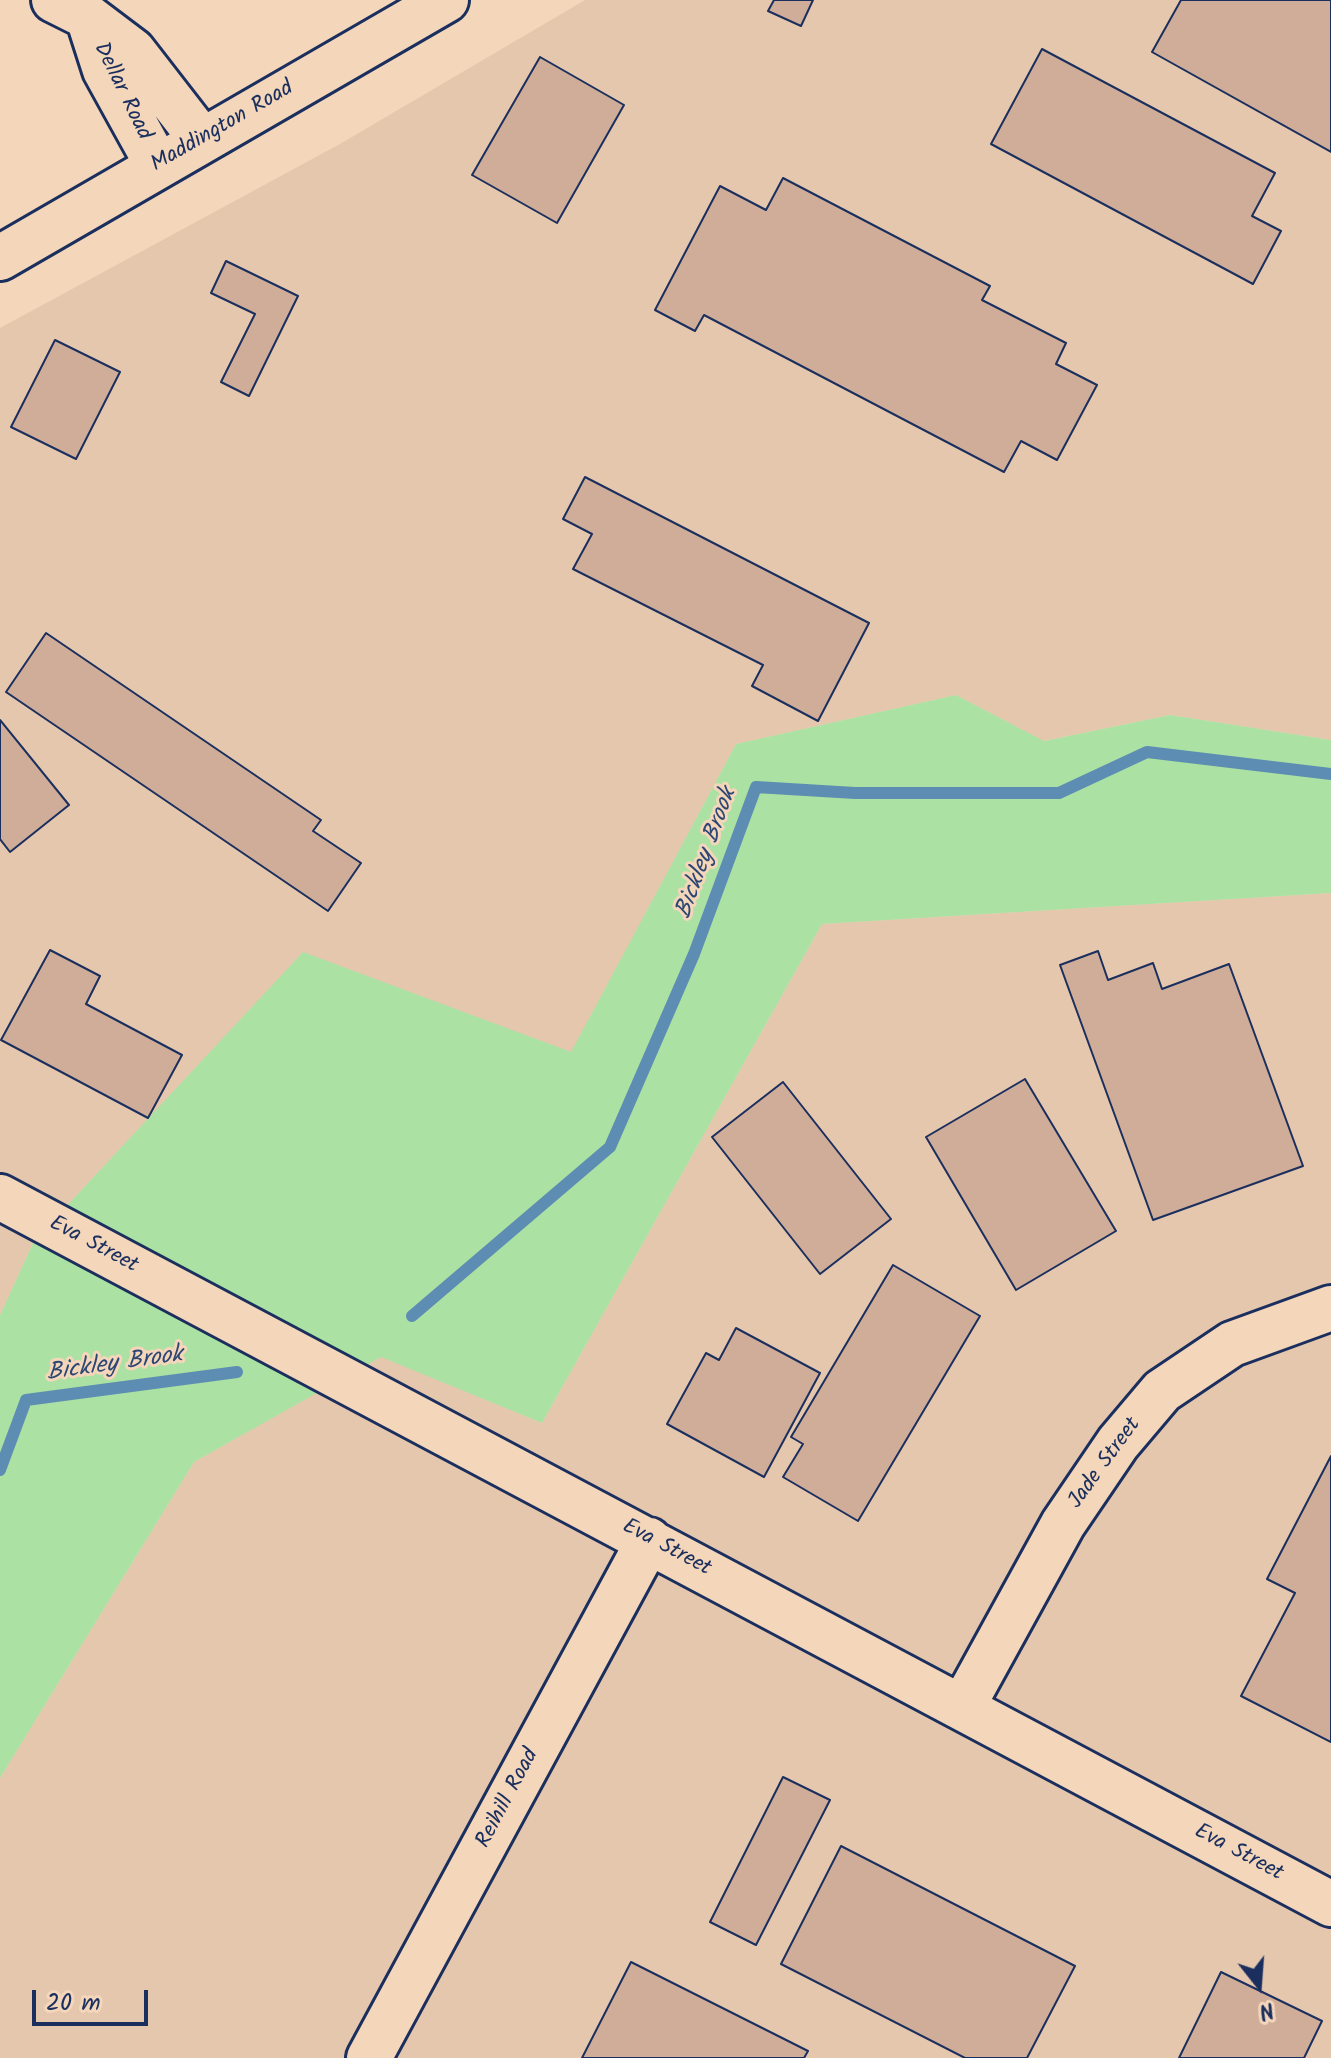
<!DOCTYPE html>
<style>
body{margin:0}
#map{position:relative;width:1331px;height:2058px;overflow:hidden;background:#f4d6ba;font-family:Kalam,sans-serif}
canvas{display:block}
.north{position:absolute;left:1219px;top:1946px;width:80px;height:80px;-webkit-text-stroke:6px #f4d6ba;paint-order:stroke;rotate:163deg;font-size:22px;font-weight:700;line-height:32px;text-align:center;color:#1b2f5e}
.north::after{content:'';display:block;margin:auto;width:28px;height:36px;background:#1b2f5e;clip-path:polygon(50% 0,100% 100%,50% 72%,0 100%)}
.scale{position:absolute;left:32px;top:1990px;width:116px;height:36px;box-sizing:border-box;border:4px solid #1b2f5e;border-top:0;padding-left:10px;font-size:24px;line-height:28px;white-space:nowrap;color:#1b2f5e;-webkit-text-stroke:6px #f4d6ba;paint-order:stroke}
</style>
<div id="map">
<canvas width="1331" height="2058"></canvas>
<div class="north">N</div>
<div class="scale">20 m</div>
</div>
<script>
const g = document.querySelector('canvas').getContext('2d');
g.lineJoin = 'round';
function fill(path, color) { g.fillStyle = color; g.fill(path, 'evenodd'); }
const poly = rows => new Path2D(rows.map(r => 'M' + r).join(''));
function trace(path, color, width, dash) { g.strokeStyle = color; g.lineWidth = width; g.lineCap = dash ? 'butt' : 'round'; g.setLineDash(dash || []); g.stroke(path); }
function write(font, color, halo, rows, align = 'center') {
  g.font = font + ' Kalam,sans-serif'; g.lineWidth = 6; g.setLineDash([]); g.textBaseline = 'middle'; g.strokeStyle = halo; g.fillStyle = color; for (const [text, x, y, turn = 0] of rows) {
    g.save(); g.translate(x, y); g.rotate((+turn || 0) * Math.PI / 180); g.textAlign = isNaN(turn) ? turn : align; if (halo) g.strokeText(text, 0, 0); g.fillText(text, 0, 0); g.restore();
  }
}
fill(poly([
 [585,0,1331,0,1331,740,1170,715,1043,741,956,695,736,744,571,1053,303,953,34,1241,0,1315,0,328,340,144],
 [1331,893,1331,2058,0,2058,0,1778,194,1462,381,1356,542,1423,822,924]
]), '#e5c7ae');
fill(poly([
 [956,695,1044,741,1170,715,1331,740,1331,893,822,924,542,1423,381,1357,194,1462,0,1778,0,1315,34,1241,303,952,571,1052,736,744]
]), '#abe1a3');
trace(poly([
 [412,1316,610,1147,694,954,756,787,855,793,1059,793,1147,752,1331,774],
 [0,1470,26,1400,237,1372]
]), '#5d8db2', 12);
const building = poly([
 [774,0,813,0,801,26,768,11,774,0],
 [1181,0,1331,0,1331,152,1152,52,1181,0],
 [1042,49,1275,173,1252,216,1281,231,1253,284,991,144,1042,49],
 [540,57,624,105,557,223,472,175,540,57],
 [783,178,990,286,982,300,1066,343,1056,364,1097,385,1057,460,1021,441,1004,472,704,315,695,331,655,310,720,186,766,210,783,178],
 [226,261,298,296,249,396,221,382,255,314,211,293,226,261],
 [55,340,120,372,76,459,11,427,55,340],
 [585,477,869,623,818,721,752,686,763,665,573,569,592,534,563,519,585,477],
 [46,633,321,820,313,831,361,863,328,911,6,692,46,633],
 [0,720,69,805,10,852,0,839,0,720],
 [50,950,100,976,86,1004,182,1055,148,1118,1,1040,50,950],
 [1098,951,1108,980,1153,963,1162,989,1229,964,1303,1166,1153,1220,1060,965,1098,951],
 [1025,1079,1116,1231,1016,1290,926,1137,1025,1079],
 [783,1082,891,1219,820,1274,712,1137,783,1082],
 [893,1265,980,1316,858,1521,783,1477,803,1444,791,1437,893,1265],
 [736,1328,820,1373,764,1477,667,1424,706,1353,719,1360,736,1328],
 [1331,1456,1331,1742,1241,1696,1295,1593,1267,1579,1331,1456],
 [783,1777,830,1800,756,1945,710,1922,783,1777],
 [841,1846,1075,1966,1027,2058,965,2058,781,1964,841,1846],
 [631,1962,808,2051,804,2058,582,2058,631,1962],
 [1221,1972,1322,2021,1304,2058,1179,2058,1221,1972]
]);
fill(building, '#d0ad98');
trace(building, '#1b2f5e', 2);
const minor = poly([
 [0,1197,1331,1904],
 [963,1706,1063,1524,1118,1443,1162,1391,1232,1344,1331,1308],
 [369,2058,649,1540]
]);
const major = poly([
 [54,0,88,17,133,51,202,140],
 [88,17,105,70,158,166],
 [0,258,446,0]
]);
trace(minor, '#1b2f5e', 50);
trace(major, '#1b2f5e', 50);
trace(minor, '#f4d6ba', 44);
trace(major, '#f4d6ba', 44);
write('22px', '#1b2f5e', '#f4d6ba', [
 ["Dellar Road",121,92,64],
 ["Maddington Road",223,128,-30],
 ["Eva Street",93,1246,28],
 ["Jade Street",1106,1464,-54],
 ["Eva Street",666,1549,28],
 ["Reihill Road",509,1799,-62],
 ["Eva Street",1238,1854,28]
]);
write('italic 24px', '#2c4773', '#f4d6ba', [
 ["Bickley Brook",708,854,-70],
 ["Bickley Brook",115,1366,-8]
]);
</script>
